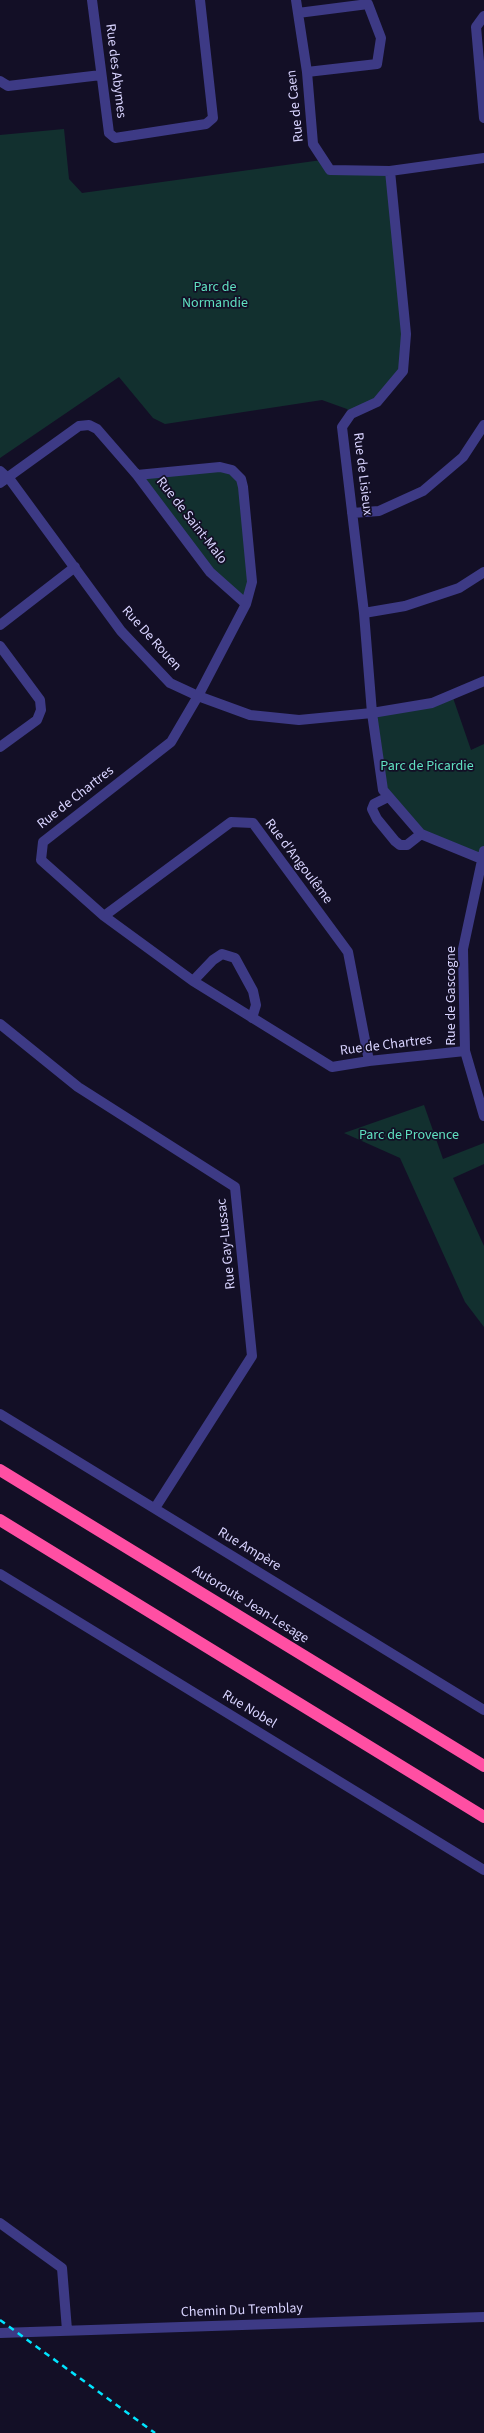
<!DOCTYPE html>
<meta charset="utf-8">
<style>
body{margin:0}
canvas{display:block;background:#130f26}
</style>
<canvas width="484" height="2433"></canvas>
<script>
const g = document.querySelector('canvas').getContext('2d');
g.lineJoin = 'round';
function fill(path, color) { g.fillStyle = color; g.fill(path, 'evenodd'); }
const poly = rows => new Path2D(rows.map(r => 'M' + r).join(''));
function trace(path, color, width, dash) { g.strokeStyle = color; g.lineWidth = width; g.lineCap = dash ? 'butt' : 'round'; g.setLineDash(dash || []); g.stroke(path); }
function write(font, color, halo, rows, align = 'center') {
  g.font = font + ' "Source Sans 3",sans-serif'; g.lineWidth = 3.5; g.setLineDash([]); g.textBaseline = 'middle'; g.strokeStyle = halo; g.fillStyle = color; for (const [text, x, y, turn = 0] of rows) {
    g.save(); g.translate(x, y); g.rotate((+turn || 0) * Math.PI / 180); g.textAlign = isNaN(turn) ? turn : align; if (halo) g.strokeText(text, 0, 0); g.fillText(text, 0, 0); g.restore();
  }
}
fill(poly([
 [64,129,69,179,82,193,322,160,330,170,390,171,406,334,403,371,377,402,351,414,347,409,322,400,165,424,153,418,119,377,0,458,0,135],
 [220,467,241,479,252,582,246,604,210,572,137,475],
 [452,695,471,750,484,744,484,856,421,834,383,790,372,713],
 [424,1105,443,1159,484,1143,484,1164,453,1178,484,1246,484,1327,465,1302,400,1158,344,1133]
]), '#12302f');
trace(poly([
 [92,0,109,133,115,138,206,124,213,118,200,0],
 [296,0,307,72,313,144,330,170,390,171,484,158],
 [298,13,368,4,381,38,377,64,307,72],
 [484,16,476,27,484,118],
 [0,81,8,86,101,75],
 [390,171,406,334,403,371,377,402,351,414,342,427,364,613,372,713,383,790,421,834,482,859],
 [0,471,11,481,121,631,170,683,198,696,250,715,299,720,372,713,432,703,484,681],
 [137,475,220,467,232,470,241,479,243,487,252,582,246,604,198,696,171,742,43,842,41,860,104,916,193,981,332,1067,369,1061,465,1051],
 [0,483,79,426,89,425,97,429,137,475,210,572,246,604],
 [352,513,379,511,423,491,463,457,484,425],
 [364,613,405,606,459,588,484,572],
 [0,625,75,567],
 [0,646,40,700,41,710,37,720,0,747],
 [388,797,374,804,372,809,377,819,395,841,400,845,407,845,421,834],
 [484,851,463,949,465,1051,484,1116],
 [104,916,231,822,253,823,348,952,369,1061],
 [193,981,213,960,222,954,235,958,253,991,256,1005,252,1018],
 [0,1024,78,1087,235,1187,252,1356,155,1508],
 [0,1414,484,1710],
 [0,1574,484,1870],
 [0,2223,62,2268,67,2330],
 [0,2333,484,2317]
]), '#3d3a85', 10);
trace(poly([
 [0,1470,484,1766],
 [0,1520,484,1817]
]), '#ff4fa3', 12);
trace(poly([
 [0,2320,155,2433]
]), '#00e5ff', 2.5, [6, 5]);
write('14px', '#d9d4ff', '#130f26', [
 ["Rue des Abymes",115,71,83],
 ["Rue de Caen",296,106,-96],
 ["Rue de Lisieux",362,474,83],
 ["Rue de Saint-Malo",191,521,52],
 ["Rue De Rouen",151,639,48],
 ["Rue de Chartres",76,798,-38],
 ["Rue d'Angoulême",298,862,53],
 ["Rue de Gascogne",452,996,-90],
 ["Rue de Chartres",386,1046,-7],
 ["Rue Gay-Lussac",227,1244,-96],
 ["Rue Ampère",249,1550,31],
 ["Autoroute Jean-Lesage",250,1605,32],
 ["Rue Nobel",249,1710,31],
 ["Chemin Du Tremblay",242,2311,-2]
]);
write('14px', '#5fe0c0', '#130f26', [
 ["Parc de",215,288],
 ["Normandie",215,304],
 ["Parc de Picardie",427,767],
 ["Parc de Provence",409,1136]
]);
</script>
